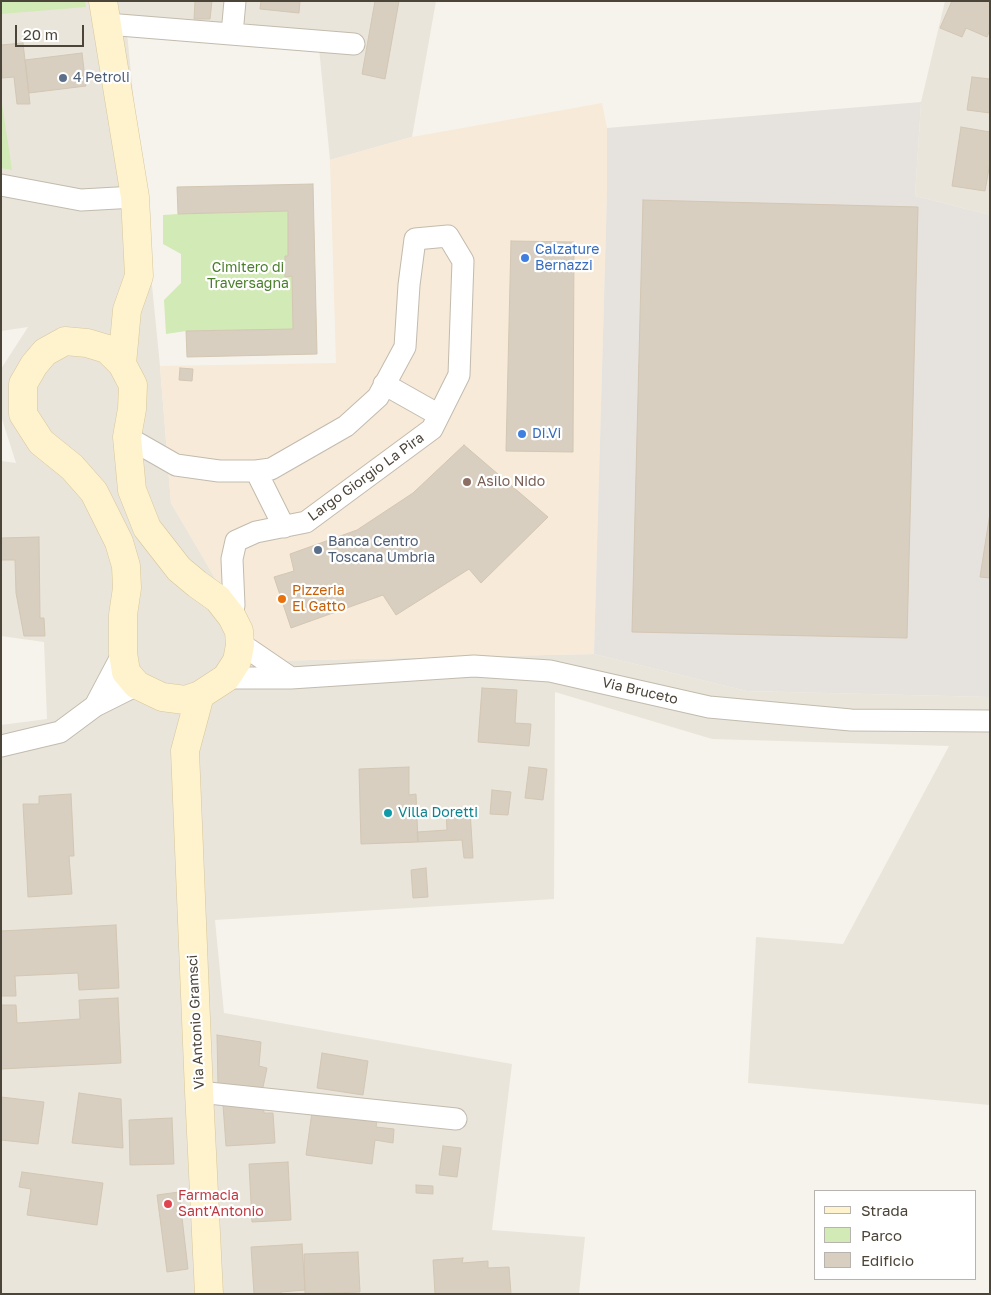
<!DOCTYPE html>
<style>
body{margin:0}
#map{position:relative;width:991px;height:1295px;overflow:hidden;background:#f6f3ec;font-family:"Golos Text",sans-serif}
canvas{display:block}
.frame{position:absolute;inset:0;border:2px solid #4b4439;pointer-events:none}
.legend{position:absolute;left:814px;top:1190px;width:162px;height:90px;box-sizing:border-box;background:#fff;border:1px solid #b7b4b0;margin:0;padding:6px 9px;list-style:none;font-size:15px;color:#4b4439}
.legend li{display:flex;align-items:center;gap:10px;height:25px}
.legend b{width:25px;border:1px solid #b7b4b0}
.scale{position:absolute;left:15px;top:25px;width:69px;height:22px;box-sizing:border-box;border:2px solid #4b4439;border-top:0;padding-left:6px;font-size:15px;line-height:18px;white-space:nowrap;color:#4b4439;-webkit-text-stroke:4px #fff;paint-order:stroke}
</style>
<div id="map">
<canvas width="991" height="1295"></canvas>
<div class="frame"></div>
<ul class="legend">
<li><b style="height:6px;background:#fff3cd"></b>Strada</li>
<li><b style="height:14px;background:#d2eab5"></b>Parco</li>
<li><b style="height:14px;background:#d8cfc1"></b>Edificio</li>
</ul>
<div class="scale">20 m</div>
</div>
<script>
const g = document.querySelector('canvas').getContext('2d');
g.lineJoin = 'round';
function fill(path, color) { g.fillStyle = color; g.fill(path, 'evenodd'); }
const poly = rows => new Path2D(rows.map(r => 'M' + r).join(''));
function trace(path, color, width, dash) { g.strokeStyle = color; g.lineWidth = width; g.lineCap = dash ? 'butt' : 'round'; g.setLineDash(dash || []); g.stroke(path); }
function write(font, color, halo, rows, align = 'center') {
  g.font = font + ' "Golos Text",sans-serif'; g.lineWidth = 4.5; g.setLineDash([]); g.textBaseline = 'middle'; g.strokeStyle = halo; g.fillStyle = color; for (const [text, x, y, turn = 0] of rows) {
    g.save(); g.translate(x, y); g.rotate((+turn || 0) * Math.PI / 180); g.textAlign = isNaN(turn) ? turn : align; if (halo) g.strokeText(text, 0, 0); g.fillText(text, 0, 0); g.restore();
  }
}
fill(poly([
 [1,1,436,1,412,137,330,160,319,48,127,33,160,366,171,503,264,661,594,654,747,691,990,697,990,1105,748,1083,756,937,843,944,949,746,712,739,555,692,554,899,215,920,224,1013,512,1064,492,1230,585,1237,579,1294,1,1294,1,725,47,719,44,642,1,636,1,461,16,463,1,416,1,369,28,327,1,331],
 [945,1,990,1,990,215,915,196,921,102]
]), '#eae5da');
fill(poly([
 [602,103,607,128,607,193,594,654,263,661,171,503,160,366,336,363,330,160,412,137]
]), '#f7ead8');
fill(poly([
 [921,102,915,196,990,215,990,697,747,691,594,654,607,193,607,128]
]), '#e6e2dd');
fill(poly([
 [1,1,85,1,86,7,1,14],
 [1,97,12,170,1,168],
 [313,184,317,354,187,357,186,331,166,334,164,300,181,283,181,254,163,244,163,215,178,214,177,187]
]), '#d2eab5');
const building = poly([
 [195,1,212,1,210,19,194,19,195,1],
 [261,1,300,1,299,13,260,9,261,1],
 [375,1,399,1,385,79,362,74,375,1],
 [952,1,990,1,990,30,987,37,966,28,962,37,940,28,952,1],
 [23,43,30,104,17,104,14,77,2,78,1,45,23,43],
 [82,53,86,86,29,93,25,60,82,53],
 [972,77,990,79,990,113,967,110,972,77],
 [961,127,990,132,990,163,985,191,952,186,961,127],
 [313,184,317,354,187,357,186,331,293,329,292,276,285,277,285,256,288,256,288,211,178,214,177,187,313,184],
 [643,200,918,207,907,638,632,632,643,200],
 [511,241,574,242,573,452,506,451,511,241],
 [180,368,193,369,192,381,179,380,180,368],
 [464,445,548,517,481,583,469,569,396,615,383,595,291,628,274,577,294,571,290,554,357,530,413,493,464,445],
 [990,513,990,578,980,577,990,513],
 [39,537,40,618,44,618,45,636,24,636,16,593,15,560,1,560,1,538,39,537],
 [482,688,517,690,515,723,531,724,529,746,478,742,482,688],
 [409,767,409,795,416,794,418,842,361,844,359,769,409,767],
 [529,767,547,769,543,800,525,798,529,767],
 [492,790,511,792,508,815,490,814,492,790],
 [71,794,74,856,69,856,72,894,28,897,23,804,39,804,39,796,71,794],
 [470,810,473,858,464,858,462,840,418,842,417,832,447,830,446,811,470,810],
 [426,868,428,897,413,898,411,870,426,868],
 [116,925,119,988,79,990,78,973,15,976,16,996,1,996,1,931,116,925],
 [118,998,121,1063,1,1069,1,1005,16,1005,17,1023,80,1019,79,1000,118,998],
 [217,1035,261,1042,259,1066,267,1068,262,1092,218,1085,217,1035],
 [322,1053,368,1061,363,1095,317,1088,322,1053],
 [79,1093,121,1099,123,1148,72,1143,79,1093],
 [1,1097,44,1102,38,1144,1,1140,1,1097],
 [263,1103,264,1113,273,1113,275,1143,226,1146,223,1105,263,1103],
 [312,1112,377,1121,376,1127,394,1129,393,1143,375,1140,372,1164,306,1155,312,1112],
 [172,1118,174,1164,130,1165,129,1120,172,1118],
 [443,1146,461,1148,457,1177,439,1175,443,1146],
 [288,1162,291,1220,252,1222,249,1164,288,1162],
 [22,1172,103,1183,97,1225,27,1215,31,1189,19,1187,22,1172],
 [416,1185,433,1186,433,1194,416,1193,416,1185],
 [179,1192,188,1269,167,1272,157,1195,179,1192],
 [302,1244,305,1290,281,1292,281,1294,254,1294,251,1247,302,1244],
 [358,1252,360,1292,305,1294,304,1254,358,1252],
 [463,1258,462,1263,488,1261,488,1268,509,1267,511,1294,435,1294,433,1260,463,1258]
]);
fill(building, '#d8cfc1');
trace(building, '#d3c7b4', 1);
const street = poly([
 [107,24,354,44],
 [232,34,235,1],
 [1,185,81,200,135,197],
 [384,384,439,415],
 [127,437,176,465,219,471,256,471,271,469,346,426,378,397,405,347,409,285,415,239,448,236,463,261,459,375,432,429,306,522,256,532,236,541,232,559,234,605,232,617],
 [256,471,284,527],
 [240,645,250,650,291,678],
 [226,678,291,678,474,666,550,671,709,707,851,720,990,721],
 [95,706,123,653],
 [1,746,60,732,95,706,137,685],
 [199,1092,456,1119]
]);
const secondary = poly([
 [103,1,135,197,139,276,127,310,122,364],
 [65,341,87,343,107,349,122,364,133,385,132,409,127,437,132,490,147,528,179,569,197,584,218,599,232,617,239,631,240,645,237,661,226,678,200,695,185,700,162,697,137,685,126,672,123,653,123,615,127,588,126,566,119,542,94,492,72,467,41,442,23,414,23,384,34,365,45,352,65,341],
 [200,695,185,751,199,1092,209,1294]
]);
trace(street, '#c2bbae', 23);
trace(secondary, '#d6c79b', 29);
trace(street, '#fff', 21);
trace(secondary, '#fff3cd', 28);
for (const [x, y, r, color] of [
 [63,78,5,"#5c6f8a"],
 [525,258,5,"#3f7fe0"],
 [522,434,5,"#3f7fe0"],
 [467,482,5,"#8d6e63"],
 [318,550,5,"#5c6f8a"],
 [282,599,5,"#e8710a"],
 [388,813,5,"#0f9aa8"],
 [168,1204,5,"#e0444e"]
]) { const dot = new Path2D(); dot.arc(x, y, r, 0, 2 * Math.PI); g.fillStyle = color; g.fill(dot); trace(dot, '#fff', 2); }
write('14px', '#4e5e75', '#fff', [
 ["4 Petroli",73,78],
 ["Banca Centro",328,542],
 ["Toscana Umbria",328,558]
], 'left');
write('14px', '#366cbe', '#fff', [
 ["Calzature",535,250],
 ["Bernazzi",535,266],
 ["Di.Vi",532,434]
], 'left');
write('14px', '#4a7f2a', '#fff', [
 ["Cimitero di",248,268],
 ["Traversagna",248,284]
]);
write('14px', '#4b4439', '#fff', [
 ["Largo Giorgio La Pira",366,477,-36],
 ["Via Bruceto",640,691,13],
 ["Via Antonio Gramsci",196,1022,-93]
]);
write('14px', '#785e54', '#fff', [
 ["Asilo Nido",477,482]
], 'left');
write('14px', '#c56008', '#fff', [
 ["Pizzeria",292,591],
 ["El Gatto",292,607]
], 'left');
write('14px', '#0d838f', '#fff', [
 ["Villa Doretti",398,813]
], 'left');
write('14px', '#be3a42', '#fff', [
 ["Farmacia",178,1196],
 ["Sant'Antonio",178,1212]
], 'left');
</script>
